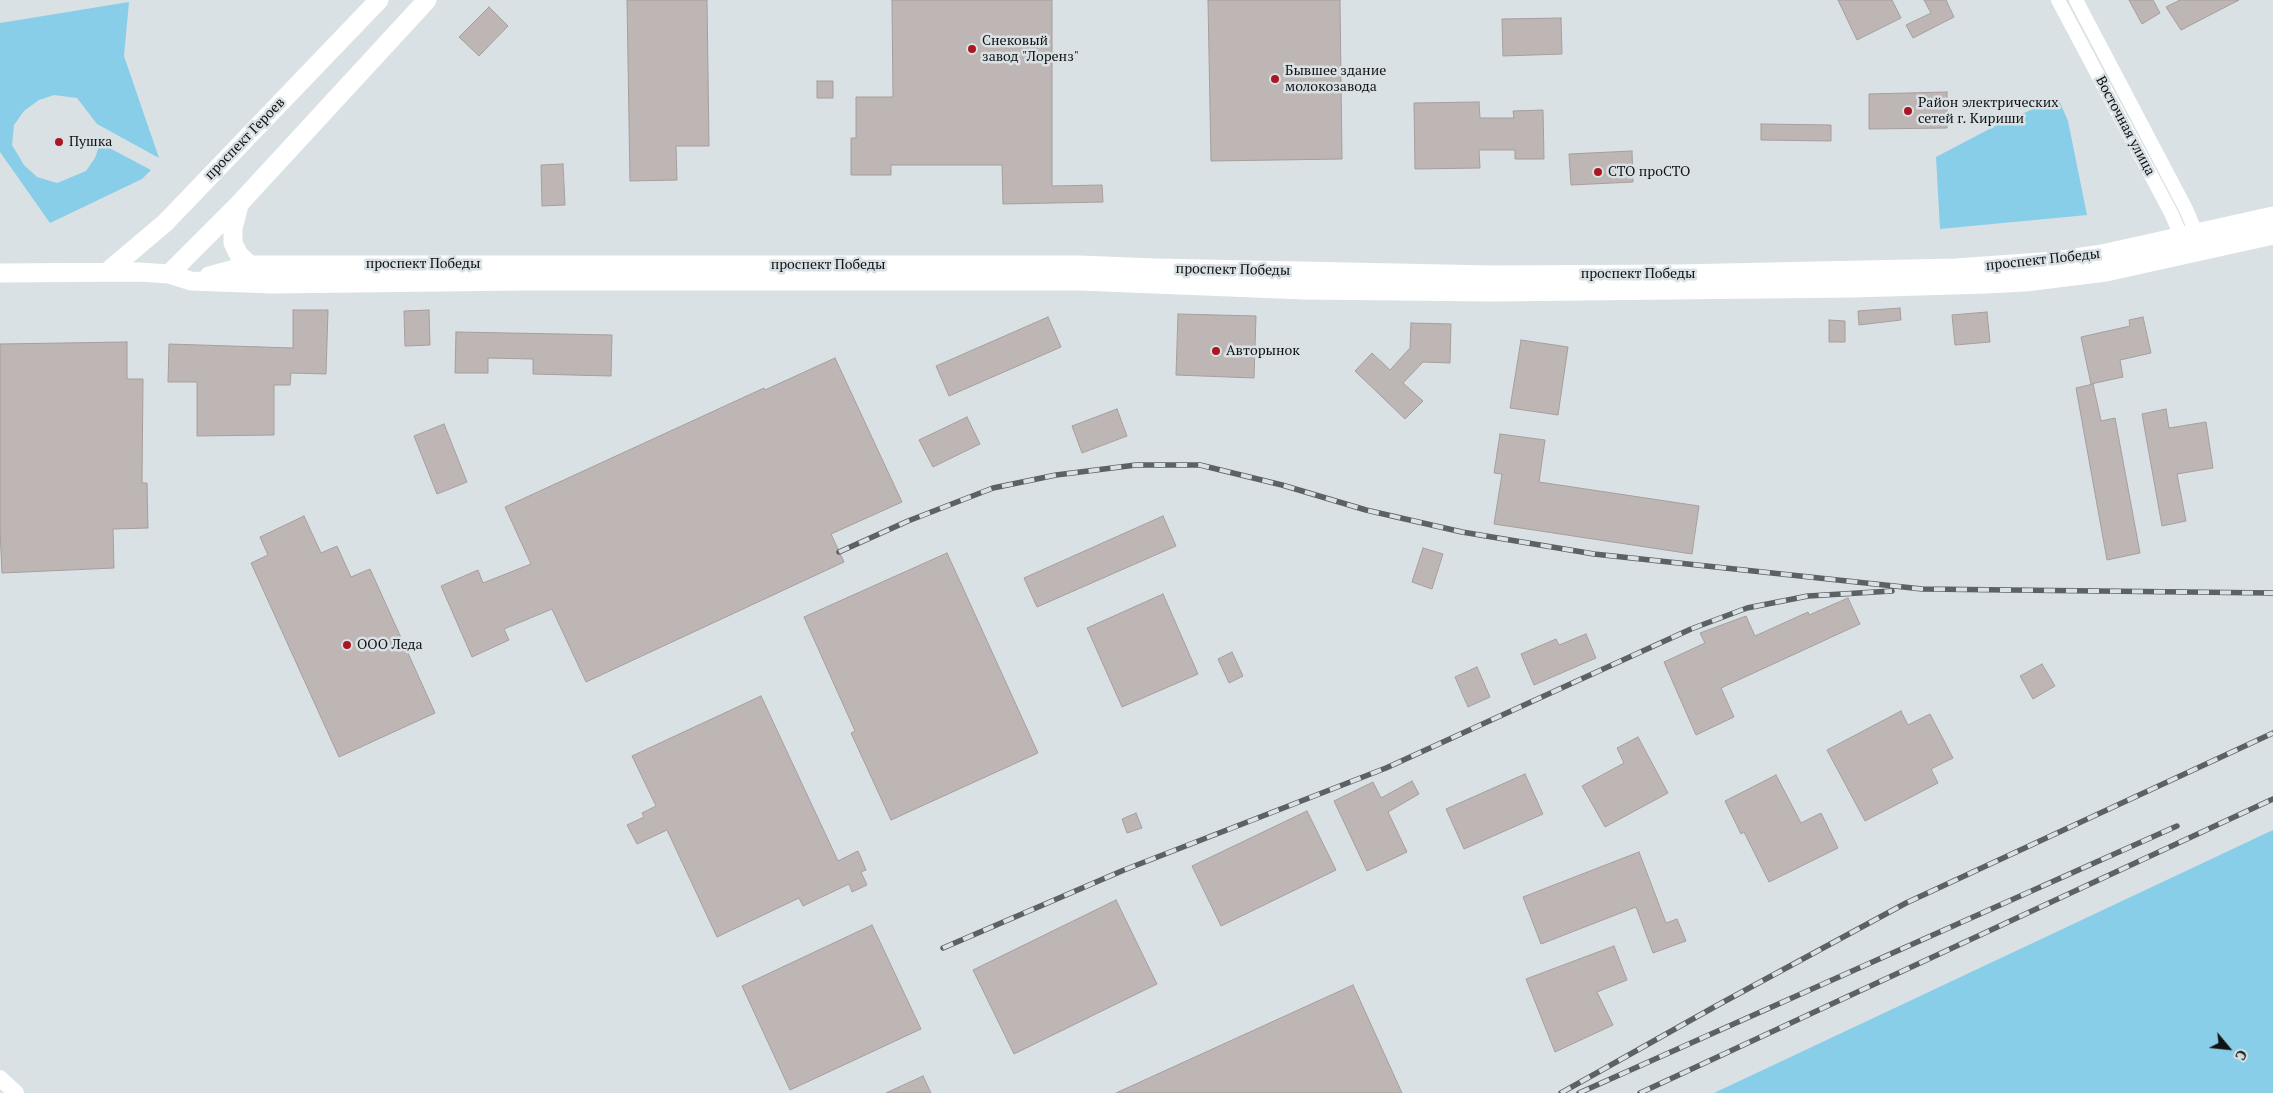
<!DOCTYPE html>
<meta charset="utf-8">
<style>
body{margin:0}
#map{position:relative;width:2273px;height:1093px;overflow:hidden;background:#d9e1e4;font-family:"PT Serif",serif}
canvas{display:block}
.north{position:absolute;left:2203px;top:1023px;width:50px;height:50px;-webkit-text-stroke:4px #d9e1e4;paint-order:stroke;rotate:118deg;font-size:14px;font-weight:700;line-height:20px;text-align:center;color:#111314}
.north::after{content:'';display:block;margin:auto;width:18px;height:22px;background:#111314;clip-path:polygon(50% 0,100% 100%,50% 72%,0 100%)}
</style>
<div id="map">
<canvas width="2273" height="1093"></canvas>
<div class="north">С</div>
</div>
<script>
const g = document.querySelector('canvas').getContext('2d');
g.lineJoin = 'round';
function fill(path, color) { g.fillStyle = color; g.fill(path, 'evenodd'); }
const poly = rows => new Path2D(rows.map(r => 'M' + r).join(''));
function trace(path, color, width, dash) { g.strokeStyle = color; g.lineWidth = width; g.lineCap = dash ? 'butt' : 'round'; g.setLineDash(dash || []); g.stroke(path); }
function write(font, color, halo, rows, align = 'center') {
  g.font = font + ' "PT Serif",serif'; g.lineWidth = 5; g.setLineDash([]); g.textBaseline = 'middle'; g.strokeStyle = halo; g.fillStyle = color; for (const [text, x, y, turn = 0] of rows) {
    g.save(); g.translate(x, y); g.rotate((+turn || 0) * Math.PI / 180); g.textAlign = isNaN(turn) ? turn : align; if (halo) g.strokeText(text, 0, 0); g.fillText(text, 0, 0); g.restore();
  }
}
fill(poly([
 [129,2,124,56,159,158,97,124,77,98,54,95,39,100,24,111,14,125,12,145,24,165,37,177,57,183,86,171,95,158,100,143,151,170,142,179,50,223,0,152,0,23],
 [2058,98,2068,121,2087,215,1940,229,1936,157,1997,125],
 [2273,830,2273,1093,1714,1093]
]), '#88cee9');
const building = poly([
 [627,0,707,0,709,146,676,146,677,180,630,181,627,0],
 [892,0,1052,0,1052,186,1102,185,1103,202,1003,204,1002,165,891,165,891,175,851,175,851,138,856,138,856,97,893,97,892,0],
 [1208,0,1340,0,1342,159,1211,161,1208,0],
 [1838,0,1892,0,1901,18,1857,40,1838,0],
 [1924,0,1946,0,1954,17,1913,38,1906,25,1931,13,1924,0],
 [2129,0,2153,0,2160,13,2142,24,2129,0],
 [2180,0,2239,0,2181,30,2166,7,2180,0],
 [489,7,508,26,479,56,459,37,489,7],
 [1561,18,1562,54,1503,56,1502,19,1561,18],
 [817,81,833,81,833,98,817,98,817,81],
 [1947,92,1947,128,1869,129,1869,94,1947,92],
 [1479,102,1480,118,1514,118,1513,111,1543,110,1544,159,1515,159,1515,150,1479,150,1480,168,1415,169,1414,103,1479,102],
 [1761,124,1831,125,1831,141,1761,140,1761,124],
 [1632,151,1633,182,1571,185,1569,154,1632,151],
 [563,164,565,205,542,206,541,165,563,164],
 [1900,308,1901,320,1859,325,1858,311,1900,308],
 [293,310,328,310,326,374,291,373,290,385,274,385,274,435,197,436,197,382,168,382,169,344,293,348,293,310],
 [429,310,430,345,405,346,404,311,429,310],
 [1987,312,1990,342,1955,345,1952,315,1987,312],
 [1178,314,1256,316,1254,378,1176,375,1178,314],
 [1048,317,1061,347,949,396,936,366,1048,317],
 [2143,317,2151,353,2120,360,2123,377,2091,384,2081,337,2130,326,2129,320,2143,317],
 [1829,320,1845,321,1845,342,1829,342,1829,320],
 [1411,323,1451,324,1450,363,1423,362,1403,383,1423,401,1405,419,1355,371,1372,353,1390,370,1410,348,1411,323],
 [456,332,612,335,611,376,533,374,533,359,488,358,488,373,455,373,456,332],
 [1521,340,1568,347,1558,415,1510,408,1521,340],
 [127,342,127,379,143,379,142,483,147,483,148,528,113,529,114,568,2,573,0,530,0,344,127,342],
 [835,358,902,502,831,534,844,562,586,682,552,609,504,629,509,640,472,657,441,586,478,570,483,583,531,564,505,507,764,388,765,390,835,358],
 [2093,384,2101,421,2115,418,2140,553,2107,560,2076,388,2093,384],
 [1117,409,1127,436,1082,453,1072,426,1117,409],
 [2166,409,2169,428,2206,422,2213,468,2177,474,2186,521,2162,526,2142,414,2166,409],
 [967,417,980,444,933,467,919,440,967,417],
 [444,424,467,482,437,494,414,436,444,424],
 [1500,434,1545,440,1539,482,1699,506,1692,554,1494,524,1502,474,1494,473,1500,434],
 [304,516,321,553,337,546,351,577,370,569,435,713,339,757,251,563,268,555,260,537,304,516],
 [1163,516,1176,546,1037,607,1024,578,1163,516],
 [1423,548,1443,554,1432,589,1412,582,1423,548],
 [947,553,1038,753,891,820,851,733,855,731,804,617,947,553],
 [1163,594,1198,674,1122,707,1087,628,1163,594],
 [1848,598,1860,624,1721,688,1734,717,1696,735,1664,662,1705,643,1700,633,1746,616,1755,636,1808,612,1809,615,1848,598],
 [1586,634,1596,658,1534,685,1521,654,1556,639,1559,645,1586,634],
 [1232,652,1243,676,1229,683,1218,659,1232,652],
 [2042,664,2055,686,2033,699,2020,676,2042,664],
 [1477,667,1490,697,1468,707,1455,677,1477,667],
 [761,696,838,861,858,851,866,870,861,872,867,885,852,892,849,884,803,906,799,898,717,937,667,830,637,844,627,825,644,817,642,813,656,806,632,756,761,696],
 [1901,711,1908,725,1930,714,1953,758,1931,769,1938,783,1865,821,1827,750,1901,711],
 [1638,737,1668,793,1605,827,1582,786,1624,763,1617,748,1638,737],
 [1525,774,1543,814,1464,849,1446,809,1525,774],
 [1776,775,1801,823,1821,813,1838,848,1769,882,1744,832,1741,834,1725,801,1776,775],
 [1412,781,1419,794,1388,812,1407,852,1367,871,1334,801,1373,782,1381,798,1412,781],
 [1307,811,1336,870,1221,926,1192,866,1307,811],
 [1136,813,1142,828,1127,833,1122,819,1136,813],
 [1639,852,1666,923,1677,919,1686,941,1653,953,1636,907,1541,944,1523,897,1639,852],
 [1116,900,1157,984,1014,1054,973,970,1116,900],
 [872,925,921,1029,790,1090,742,986,872,925],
 [1614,946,1627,980,1597,992,1613,1025,1555,1052,1526,979,1614,946],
 [1353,985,1402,1093,1116,1093,1353,985],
 [923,1076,931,1093,886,1093,923,1076]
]);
fill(building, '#beb5b5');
trace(building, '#a69e9d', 1);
trace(poly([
 [2058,0,2171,213,2184,243],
 [2076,0,2186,209,2200,242]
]), '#fff', 14);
trace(poly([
 [0,1078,16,1093]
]), '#fff', 16);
trace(poly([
 [239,205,233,228,233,243,239,255,250,265],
 [107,272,165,223,379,0],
 [0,273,140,272,169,274,191,281,272,284,523,281,1080,281,1304,290,1493,292,1854,288,1986,284,2025,282,2106,272,2273,235],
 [169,274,239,204,427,0],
 [209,276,250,265,1079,265,1155,268,1493,275,1678,274,1956,268,2055,261,2102,254,2273,216]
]), '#fff', 19);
const rail = poly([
 [839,552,908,521,993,488,1056,475,1136,465,1200,465,1282,485,1366,510,1462,532,1594,554,1922,589,2273,593],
 [943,948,1124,870,1386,768,1691,629,1747,608,1808,596,1892,591],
 [1561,1093,1716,1006,1906,903,2273,733],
 [1579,1093,2177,826],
 [1640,1093,2273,799]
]);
trace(rail, '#5c6163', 5.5);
trace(rail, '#d9e1e4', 4, [11]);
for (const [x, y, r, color] of [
 [972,49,5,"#aa1622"],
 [1275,79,5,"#aa1622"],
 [1908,111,5,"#aa1622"],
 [59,142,5,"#aa1622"],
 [1598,172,5,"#aa1622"],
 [1216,351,5,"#aa1622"],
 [347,645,5,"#aa1622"]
]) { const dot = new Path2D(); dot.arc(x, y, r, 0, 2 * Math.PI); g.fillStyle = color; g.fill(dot); trace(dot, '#d9e1e4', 2); }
write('14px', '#111314', '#d9e1e4', [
 ["Снековый",982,41],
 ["завод \"Лоренз\"",982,57],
 ["Бывшее здание",1285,71],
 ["молокозавода",1285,87],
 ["Район электрических",1918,103],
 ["сетей г. Кириши",1918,119],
 ["Пушка",69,142],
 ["СТО проСТО",1608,172],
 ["Авторынок",1226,351],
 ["ООО Леда",357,645]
], 'left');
write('14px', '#111314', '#d9e1e4', [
 ["Восточная улица",2125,126,62],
 ["проспект Героев",245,139,-46],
 ["проспект Победы",2043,260,-6],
 ["проспект Победы",423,264],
 ["проспект Победы",828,265],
 ["проспект Победы",1233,270,1],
 ["проспект Победы",1638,274]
]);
</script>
